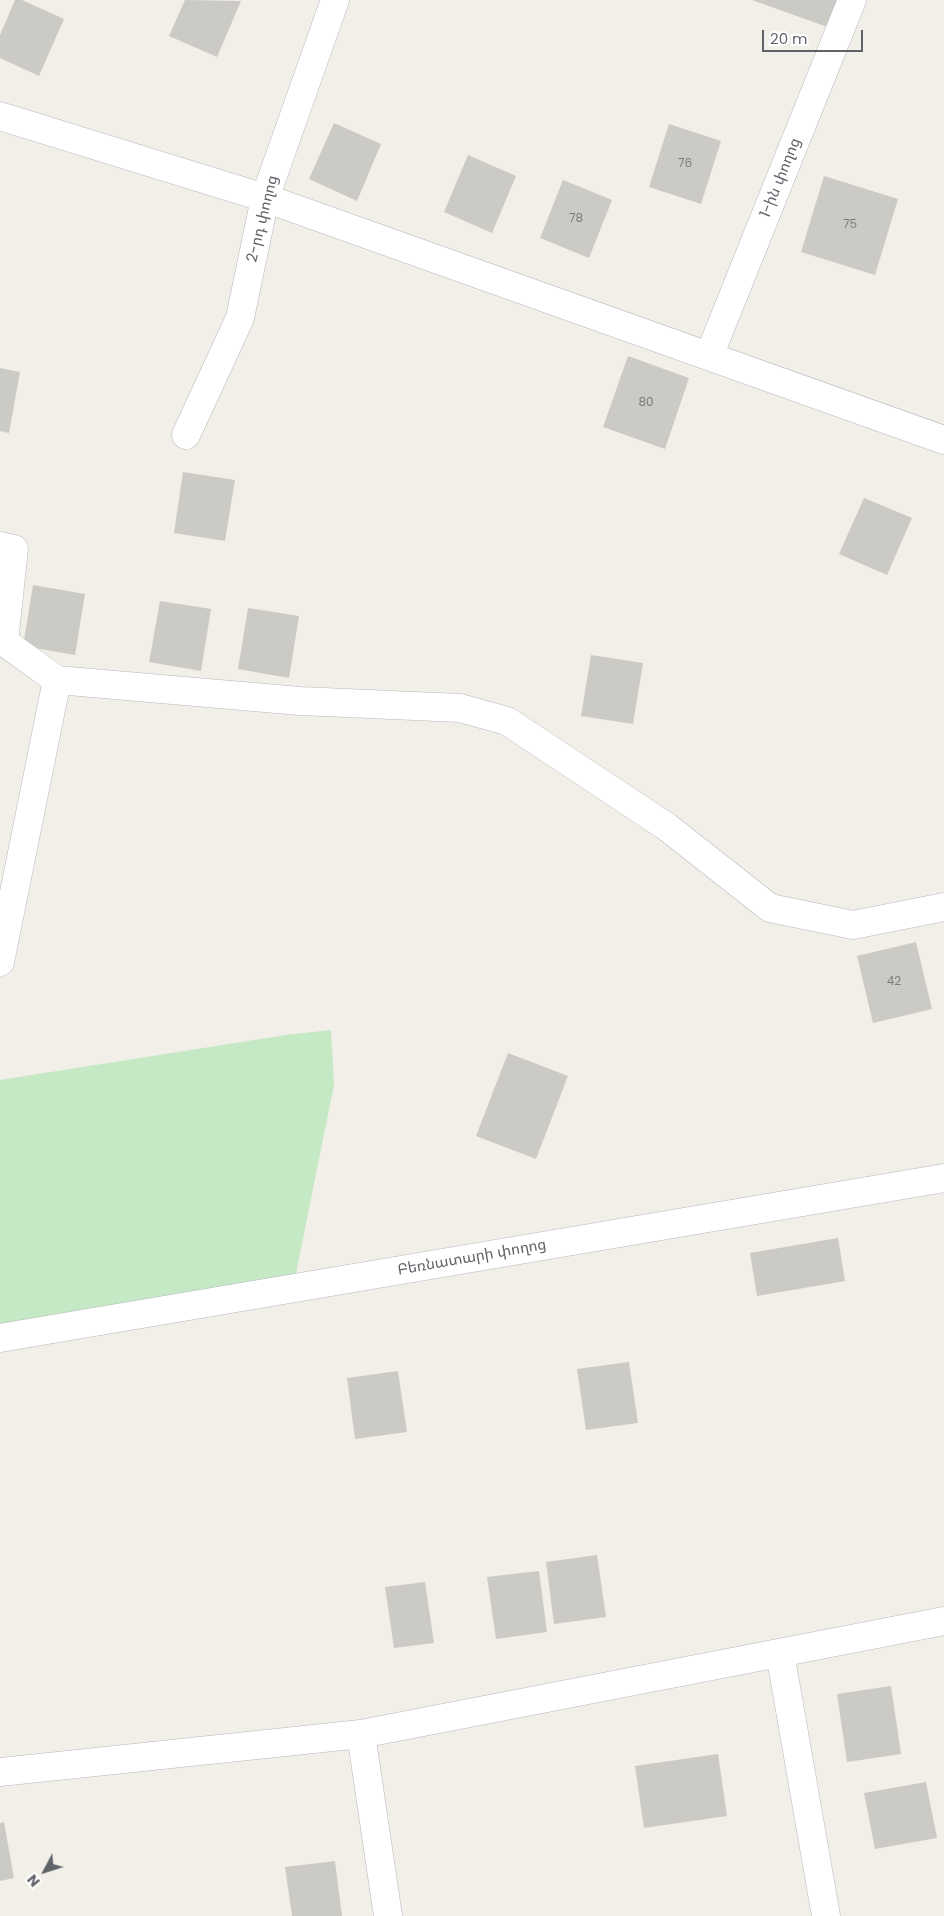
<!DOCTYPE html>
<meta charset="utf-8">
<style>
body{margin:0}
#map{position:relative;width:944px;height:1916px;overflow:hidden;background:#f1efe8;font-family:Poppins,sans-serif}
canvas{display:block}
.north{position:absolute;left:20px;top:1846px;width:50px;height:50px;-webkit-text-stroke:4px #fff;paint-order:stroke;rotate:230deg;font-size:14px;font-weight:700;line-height:20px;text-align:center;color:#5f6368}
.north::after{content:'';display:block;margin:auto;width:18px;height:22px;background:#5f6368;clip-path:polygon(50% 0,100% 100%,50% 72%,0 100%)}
.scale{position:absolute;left:762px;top:30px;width:101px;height:22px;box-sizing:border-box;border:2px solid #5f6368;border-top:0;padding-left:6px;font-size:15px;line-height:18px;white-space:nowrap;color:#5f6368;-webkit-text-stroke:4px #fff;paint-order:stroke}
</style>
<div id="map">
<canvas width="944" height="1916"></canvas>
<div class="north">N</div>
<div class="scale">20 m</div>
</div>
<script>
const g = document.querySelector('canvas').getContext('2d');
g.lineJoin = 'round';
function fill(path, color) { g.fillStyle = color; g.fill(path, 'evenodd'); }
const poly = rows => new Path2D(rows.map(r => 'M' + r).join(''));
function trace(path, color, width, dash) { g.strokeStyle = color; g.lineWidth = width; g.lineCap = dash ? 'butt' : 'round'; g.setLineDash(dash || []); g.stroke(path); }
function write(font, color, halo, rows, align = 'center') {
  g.font = font + ' Poppins,"Noto Sans Armenian",sans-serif'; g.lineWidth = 5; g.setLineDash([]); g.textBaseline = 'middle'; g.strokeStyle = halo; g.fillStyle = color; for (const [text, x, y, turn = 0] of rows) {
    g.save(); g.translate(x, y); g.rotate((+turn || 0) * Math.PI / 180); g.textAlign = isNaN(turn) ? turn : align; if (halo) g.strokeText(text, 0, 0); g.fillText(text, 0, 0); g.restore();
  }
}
fill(poly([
 [331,1030,334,1085,295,1278,0,1327,0,1080,286,1035]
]), '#c5e8c5');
fill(poly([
 [15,0,22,0,64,19,39,76,0,58,0,35],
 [185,0,241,1,217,57,169,36],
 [752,0,840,0,830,28],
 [334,123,381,144,357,201,309,179],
 [669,124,721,141,701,204,649,187],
 [468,155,516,176,492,233,444,212],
 [824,176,898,199,875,275,801,252],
 [563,180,612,200,589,258,540,238],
 [628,356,689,378,665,449,603,427],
 [0,368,20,372,9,433,0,431],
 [183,472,235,480,225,541,174,533],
 [864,498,912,518,887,575,839,554],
 [33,585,85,594,75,655,23,646],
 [160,601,211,609,201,671,149,662],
 [248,608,299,616,289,678,238,669],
 [591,655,643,663,633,724,581,716],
 [916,942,932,1009,873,1023,857,956],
 [508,1053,568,1076,536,1159,476,1136],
 [838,1238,845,1281,757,1296,750,1253],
 [629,1362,638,1423,586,1430,577,1369],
 [398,1371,407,1432,355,1439,347,1378],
 [597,1555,606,1617,554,1624,546,1562],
 [539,1571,547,1632,496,1639,487,1577],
 [425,1582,434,1643,394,1648,385,1587],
 [891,1686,901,1754,847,1762,837,1694],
 [718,1754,727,1816,644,1828,635,1766],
 [926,1782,937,1838,875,1849,864,1793],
 [4,1822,14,1878,0,1881,0,1823],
 [335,1861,342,1916,292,1916,285,1867]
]), '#cccac5');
const minor = poly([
 [0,116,265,198,944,440],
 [709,356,852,0],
 [186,435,240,318,265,198,335,0],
 [0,546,14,549,4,642,57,680,0,962],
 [57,680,300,701,460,708,507,721,667,827,770,908,853,925,944,907],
 [0,1338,944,1178],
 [780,1653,826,1916],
 [361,1734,388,1916],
 [0,1772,361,1734,944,1621]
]);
trace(minor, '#b5b8bc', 29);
trace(minor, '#fff', 28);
write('12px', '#7a7d7f', null, [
 ["76",685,164],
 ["78",576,219],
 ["75",850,225],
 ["80",646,403],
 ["42",894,982]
]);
write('15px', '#5f6368', '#fff', [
 ["1-ին փողոց",781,178,-68],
 ["2-րդ փողոց",263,219,-76],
 ["Բեռնատարի փողոց",472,1258,-10]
]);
</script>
